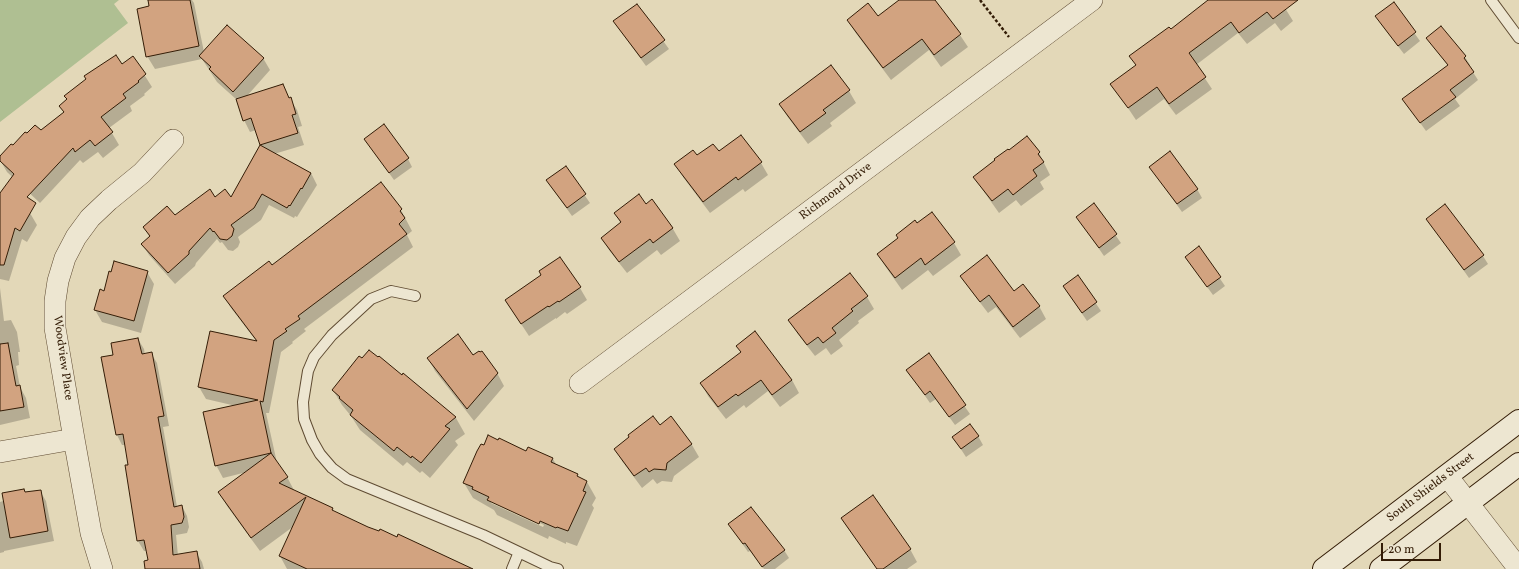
<!DOCTYPE html>
<style>
body{margin:0}
#map{position:relative;width:1519px;height:569px;overflow:hidden;background:#e3d8b8;font-family:Vollkorn,serif}
canvas{display:block}
.scale{position:absolute;left:1381px;top:543px;width:60px;height:18px;box-sizing:border-box;border:2px solid #331c06;border-top:0;padding-left:5px;font-size:12px;line-height:14px;white-space:nowrap;color:#331c06;-webkit-text-stroke:3px #ede6d1;paint-order:stroke}
</style>
<div id="map">
<canvas width="1519" height="569"></canvas>
<div class="scale">20 m</div>
</div>
<script>
const g = document.querySelector('canvas').getContext('2d');
g.lineJoin = 'round';
function fill(path, color) { g.fillStyle = color; g.fill(path, 'evenodd'); }
const poly = rows => new Path2D(rows.map(r => 'M' + r).join(''));
function trace(path, color, width, dash) { g.strokeStyle = color; g.lineWidth = width; g.lineCap = dash ? 'butt' : 'round'; g.setLineDash(dash || []); g.stroke(path); }
function write(font, color, halo, rows, align = 'center') {
  g.font = font + ' Vollkorn,serif'; g.lineWidth = 3; g.setLineDash([]); g.textBaseline = 'middle'; g.strokeStyle = halo; g.fillStyle = color; for (const [text, x, y, turn = 0] of rows) {
    g.save(); g.translate(x, y); g.rotate((+turn || 0) * Math.PI / 180); g.textAlign = isNaN(turn) ? turn : align; if (halo) g.strokeText(text, 0, 0); g.fillText(text, 0, 0); g.restore();
  }
}
fill(poly([
 [0,0,119,0,114,4,128,23,0,122]
]), '#afbf92');
fill(poly([
 [151,0,192,0,194,3,204,52,263,58,270,70,247,96,282,86,297,110,302,126,298,127,304,145,274,154,311,173,317,185,297,217,295,216,294,218,269,205,261,220,238,237,240,242,238,247,233,251,228,250,222,242,220,243,217,239,196,263,195,266,175,284,149,255,142,244,150,238,144,227,175,216,215,198,231,199,261,145,256,130,250,132,244,120,237,100,217,82,202,59,155,69,147,56],
 [901,0,934,0,960,35,968,47,941,67,929,50,891,80,855,32,848,20,878,17],
 [1210,0,1280,0,1293,21,1281,31,1275,23,1247,44,1238,33,1196,65,1212,89,1176,115,1164,99,1136,120,1112,84,1136,66,1131,56,1170,30],
 [1393,3,1420,41,1404,54,1381,24],
 [637,5,669,49,646,66,614,22],
 [1441,27,1465,57,1470,65,1469,66,1478,80,1455,99,1460,106,1426,131,1403,99,1448,66,1428,38],
 [133,57,152,87,144,94,145,95,130,106,132,111,109,128,119,145,103,158,98,152,83,163,80,160,40,203,7,172,0,160,64,113,60,106],
 [831,66,849,91,856,103,830,123,832,126,808,144,787,116,780,104],
 [365,139,408,159,412,167,394,180],
 [719,152,761,163,768,175,745,192,743,189,710,213,683,177,676,165,697,157],
 [1039,153,1050,175,1040,182,1044,189,1021,206,1016,200,999,213,982,189,975,177],
 [565,167,590,203,572,216,552,188],
 [1150,167,1197,189,1202,198,1182,212],
 [0,196,30,213,37,225,27,242,22,239,9,281,0,279],
 [652,201,673,229,680,241,661,255,657,250,627,273,609,250,602,238,621,224,615,213,646,205],
 [1094,205,1121,243,1104,256,1077,217],
 [401,210,412,231,407,235,413,247,304,329,306,331,292,342,293,343,281,352,269,413,266,413,277,463,287,477,295,492,333,509,334,512,368,528,464,569,287,569,280,556,294,526,260,551,227,506,219,492,247,472,223,478,216,465,236,406,206,399,199,387,257,342,231,308,224,296,271,266],
 [1427,219,1483,256,1488,264,1469,278],
 [917,224,954,243,961,255,933,276,928,270,902,290,885,266,878,254],
 [1199,248,1225,286,1213,295,1191,265],
 [147,272,154,284,141,333,102,322,95,310,104,292],
 [850,275,867,297,874,309,858,321,859,323,839,340,843,346,831,355,826,348,815,356,797,333,790,320],
 [962,276,1014,292,1039,306,1046,319,1020,338,996,307,988,313,969,288],
 [1078,277,1101,311,1087,321,1064,287],
 [0,288,4,321,11,320,17,332,20,352,18,352,19,365,16,366,20,387,26,398,30,418,0,425],
 [580,288,587,300,567,314,565,312,556,319,556,318,529,336,506,301],
 [755,333,792,380,799,393,780,407,768,391,746,408,744,405,726,419,708,396,701,383,741,353,737,346],
 [138,339,144,349,145,355,151,353,157,363,169,426,163,427,177,507,182,506,187,516,189,527,187,533,176,535,178,556,196,552,202,562,204,569,150,569,147,551,144,551,138,541,126,466,130,465,126,445,122,445,117,435,102,358,114,356],
 [928,354,970,414,955,425,936,399,930,403,907,370],
 [473,356,497,373,504,386,474,421,435,371,428,358],
 [378,359,402,377,403,375,456,418,465,434,455,441,458,445,430,478,422,471,420,473,407,462,403,466,360,430,351,416,342,405,333,390,362,360],
 [671,418,692,445,699,457,674,476,672,482,662,481,657,484,653,479,642,488,622,461,615,449,660,426],
 [978,436,983,445,966,457,953,437],
 [527,452,553,459,557,466,577,475,579,478,587,482,596,498,592,505,594,508,577,546,566,542,566,544,549,536,548,539,497,515,494,510,473,498,464,483],
 [491,500,544,525,543,527,491,503],
 [40,491,46,501,54,541,4,551,4,552,0,553,0,502,26,493],
 [842,518,910,549,917,562,907,569,877,569],
 [729,524,784,550,789,558,775,569,764,569,750,551,748,552]
]), '#0003');
const building = poly([
 [148,0,190,0,199,46,146,57,137,9,149,6,148,0],
 [899,0,935,0,961,34,934,55,922,39,883,68,847,20,868,3,878,16,899,0],
 [1208,0,1298,0,1273,19,1267,12,1239,33,1231,22,1189,53,1206,77,1169,104,1157,87,1128,108,1110,84,1136,65,1129,56,1169,27,1171,29,1208,0],
 [1394,2,1416,32,1398,46,1375,16,1394,2],
 [637,4,665,40,641,58,613,21,637,4],
 [227,25,264,58,233,92,209,69,211,67,199,56,227,25],
 [1441,26,1466,56,1464,58,1474,72,1450,90,1456,97,1420,123,1402,99,1448,65,1426,38,1441,26],
 [116,55,122,64,133,56,146,74,138,81,139,82,123,94,126,98,101,117,113,132,95,146,90,140,75,152,73,148,27,197,36,203,20,231,15,228,4,265,0,265,0,193,14,174,0,161,0,156,11,144,13,145,25,132,27,133,35,125,41,130,64,112,59,106,67,99,64,96,86,79,84,76,116,55],
 [831,65,850,90,823,110,826,113,800,132,779,104,831,65],
 [283,84,289,98,291,97,296,114,292,115,298,133,260,145,311,173,302,189,301,188,290,206,289,205,287,208,262,194,254,208,231,225,234,229,232,236,227,240,220,239,214,231,213,232,210,228,189,251,189,254,168,273,141,244,150,236,143,227,167,206,175,215,210,189,215,197,225,189,231,197,260,145,251,118,243,121,236,99,283,84],
 [384,124,409,158,389,173,364,139,384,124],
 [741,135,762,162,738,180,736,177,703,202,674,164,693,150,697,155,713,144,719,151,741,135],
 [1027,136,1040,152,1038,154,1044,162,1033,170,1037,176,1013,195,1008,189,992,201,973,177,995,160,994,159,1008,149,1009,150,1027,136],
 [1170,151,1198,189,1177,204,1149,167,1170,151],
 [566,166,586,194,567,208,546,180,566,166],
 [381,182,402,209,400,211,405,218,399,224,407,234,298,316,300,319,285,329,287,331,274,340,263,402,260,401,271,453,215,466,203,412,258,400,198,387,210,331,257,341,223,296,269,261,272,265,381,182],
 [639,194,646,204,652,199,673,228,653,243,650,239,619,262,601,238,621,222,614,213,639,194],
 [1094,203,1117,234,1099,248,1076,217,1094,203],
 [1445,204,1484,255,1464,270,1426,219,1445,204],
 [932,212,955,242,925,265,921,258,895,278,877,254,898,238,896,235,915,220,917,223,932,212],
 [1199,246,1221,277,1207,287,1185,257,1199,246],
 [987,255,1014,291,1023,284,1040,306,1013,327,989,295,980,302,960,276,987,255],
 [560,257,581,287,559,302,558,301,549,307,548,306,521,324,505,300,541,275,539,271,560,257],
 [114,261,148,271,134,321,94,310,100,289,104,291,109,271,111,272,114,261],
 [850,273,868,296,851,309,853,311,832,328,836,333,823,343,818,337,807,345,788,320,850,273],
 [1078,275,1097,302,1082,313,1063,286,1078,275],
 [755,331,792,380,772,395,761,380,738,396,736,394,718,407,700,383,741,352,736,346,755,331],
 [458,334,473,355,479,351,480,352,482,351,498,373,467,409,427,358,458,334],
 [138,338,142,354,152,352,164,416,158,417,174,507,182,505,184,517,182,523,171,525,173,555,197,551,200,569,145,569,144,561,148,560,144,540,137,541,125,465,128,465,123,434,116,435,101,357,113,355,111,343,138,338],
 [8,343,16,386,20,385,24,407,0,411,0,344,8,343],
 [369,350,378,357,379,356,402,375,403,373,456,417,445,426,450,429,421,463,412,456,411,458,397,447,394,451,350,415,353,410,339,398,340,397,332,390,359,356,362,358,369,350],
 [929,353,966,405,949,417,930,391,925,395,906,370,929,353],
 [653,416,660,425,671,416,692,444,667,463,666,470,654,469,649,472,646,468,634,476,614,449,629,437,628,435,653,416],
 [970,424,979,436,961,449,952,437,970,424],
 [488,435,498,440,499,438,526,451,528,447,553,458,551,462,578,474,577,476,587,481,583,491,586,492,568,531,557,527,556,528,540,521,539,524,487,500,489,497,472,489,473,487,463,483,477,451,481,444,484,445,488,435],
 [271,453,288,477,279,483,333,508,332,510,368,527,379,531,380,529,397,537,398,534,473,569,307,569,279,556,306,497,251,538,218,492,271,453],
 [24,489,25,492,41,490,48,531,10,538,2,493,24,489],
 [873,495,911,549,883,569,877,569,841,518,873,495],
 [751,507,785,550,762,567,745,543,743,544,728,524,751,507]
]);
fill(building, '#d2a380');
trace(building, '#331c06', 1);
const lane = poly([
 [1491,0,1519,38],
 [415,296,391,291,371,299,332,335,314,357,308,371,303,402,304,419,312,440,320,454,332,468,347,479,483,535,550,567,558,569],
 [512,569,519,552]
]);
const street = poly([
 [580,383,1092,0],
 [0,452,74,439],
 [1447,476,1519,569],
 [102,569,91,533,74,439,55,328,55,301,58,281,65,258,76,237,90,218,109,200,142,173,173,140]
]);
const secondary = poly([
 [1324,569,1519,421],
 [1381,569,1519,464]
]);
trace(lane, '#5f4b32', 12);
trace(street, '#5f4b32', 22);
trace(secondary, '#331c06', 24);
trace(poly([
 [980,0,1009,37]
]), '#331c06', 2.5, [3, 2]);
trace(lane, '#ede6d1', 10);
trace(street, '#ede6d1', 21);
trace(secondary, '#ede6d1', 22);
write('12px', '#331c06', '#ede6d1', [
 ["Richmond Drive",836,192,-37],
 ["Woodview Place",62,358,82],
 ["South Shields Street",1431,488,-37]
]);
</script>
